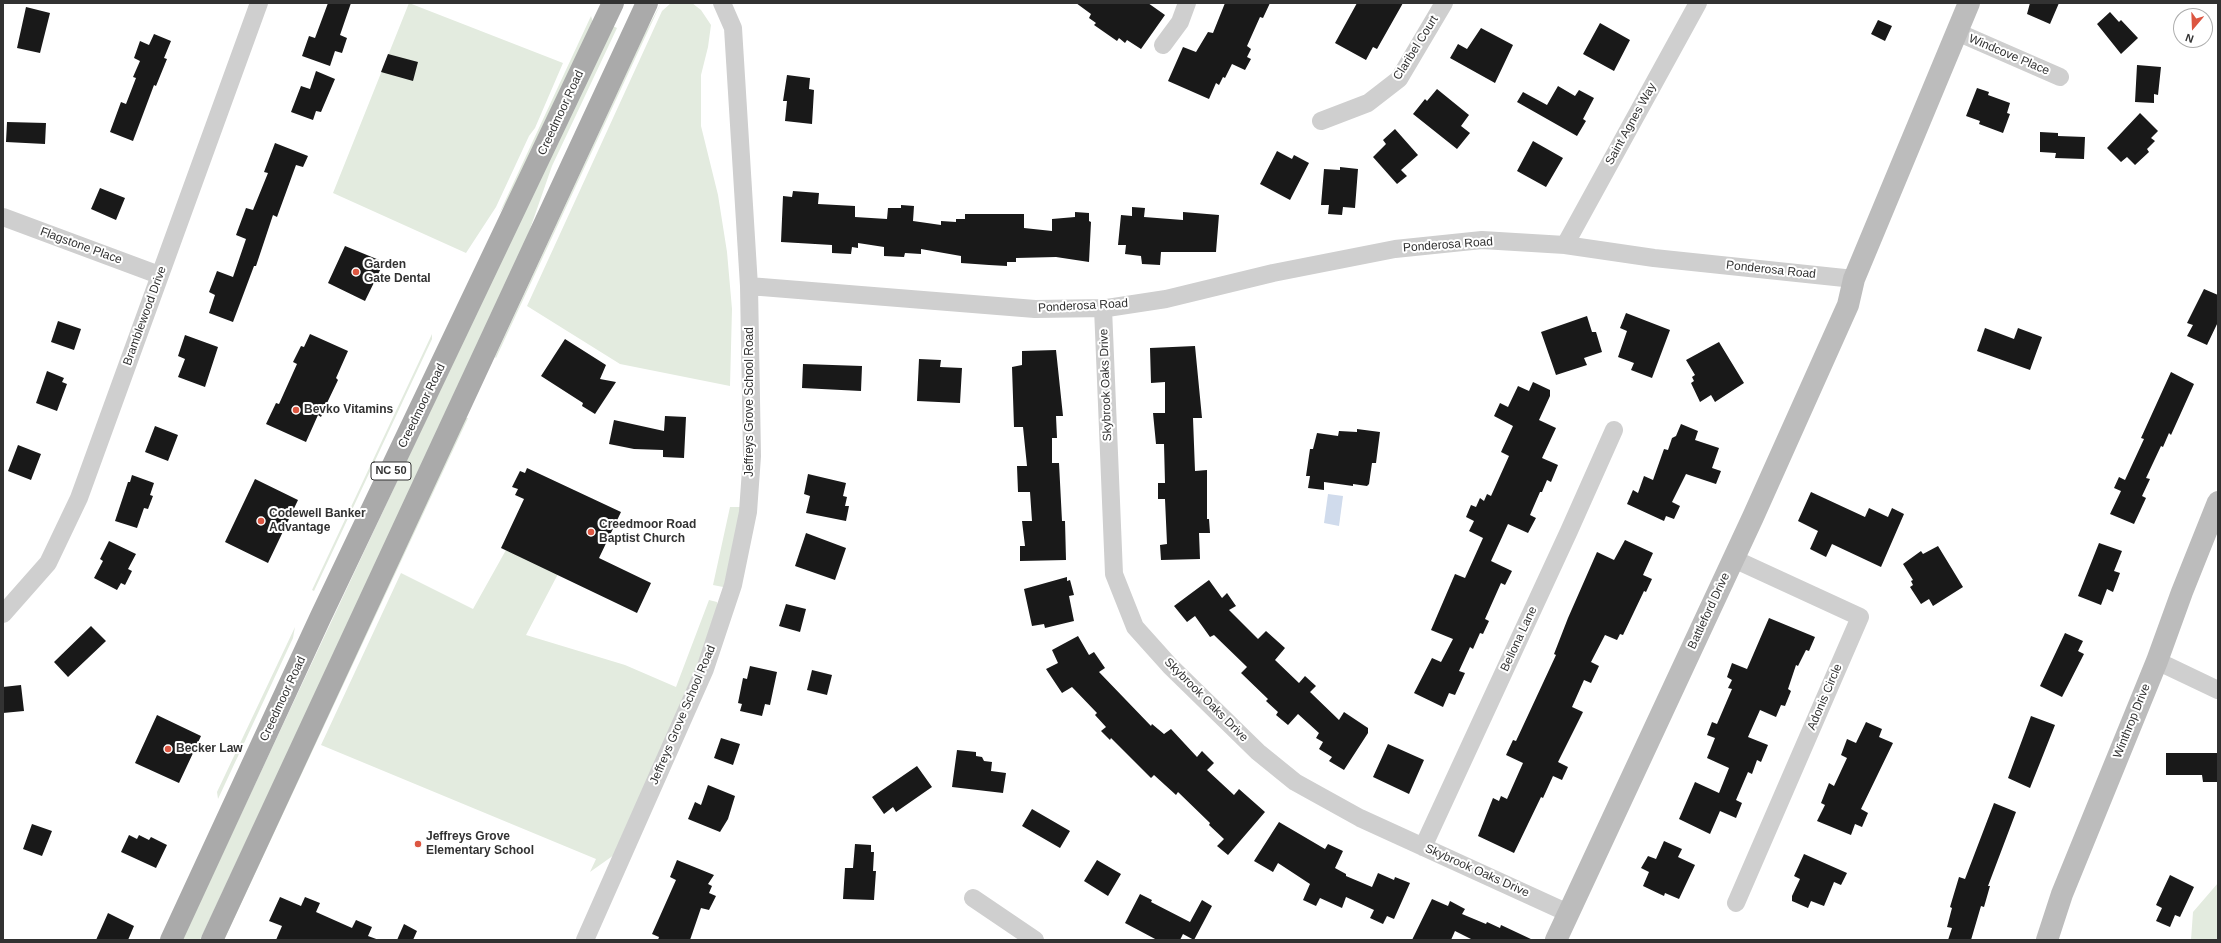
<!DOCTYPE html>
<style>
body{margin:0}
#map{position:relative;width:2221px;height:943px;overflow:hidden;background:#fff;font-family:Helvetica,sans-serif}
canvas{display:block}
.frame{position:absolute;inset:0;border:4px solid #323232;pointer-events:none}
.north{position:absolute;left:2173px;top:8px;width:40px;height:40px;box-sizing:border-box;background:#fff;border:1px solid #adadad;border-radius:50%;rotate:199deg;font-size:11px;font-weight:700;line-height:16px;text-align:center;color:#323232}
.north::after{content:'';display:block;margin:auto;width:14px;height:18px;background:#dc5641;clip-path:polygon(50% 0,100% 100%,50% 72%,0 100%)}
</style>
<div id="map">
<canvas width="2221" height="943"></canvas>
<div class="frame"></div>
<div class="north">N</div>
</div>
<script>
const g = document.querySelector('canvas').getContext('2d');
g.lineJoin = 'round';
function fill(path, color) { g.fillStyle = color; g.fill(path, 'evenodd'); }
const poly = rows => new Path2D(rows.map(r => 'M' + r).join(''));
function trace(path, color, width, dash) { g.strokeStyle = color; g.lineWidth = width; g.lineCap = dash ? 'butt' : 'round'; g.setLineDash(dash || []); g.stroke(path); }
function write(font, color, halo, rows, align = 'center') {
  g.font = font + ' Helvetica,sans-serif'; g.lineWidth = 4; g.setLineDash([]); g.textBaseline = 'middle'; g.strokeStyle = halo; g.fillStyle = color; for (const [text, x, y, turn = 0] of rows) {
    g.save(); g.translate(x, y); g.rotate((+turn || 0) * Math.PI / 180); g.textAlign = isNaN(turn) ? turn : align; if (halo) g.strokeText(text, 0, 0); g.fillText(text, 0, 0); g.restore();
  }
}
fill(poly([
 [409,3,563,63,535,128,529,136,496,207,466,253,333,193],
 [661,3,496,358,495,357,646,31],
 [671,3,692,3,701,10,711,25,708,47,701,75,701,126,718,195,727,252,732,309,730,386,620,364,527,306,662,11],
 [591,16,593,22,511,195,499,214],
 [611,25,617,28,552,166,523,249,200,940,182,940],
 [432,334,432,339,314,591,312,590],
 [465,418,468,418,224,940,220,940],
 [730,507,741,507,728,580,723,587,713,585],
 [506,550,558,574,526,635,625,665,676,687,709,600,717,602,719,610,706,645,614,855,590,872,596,859,321,745,401,573,473,609],
 [295,627,293,638,218,799,217,792],
 [2218,883,2218,940,2191,940,2193,912]
]), '#e3ebdf');
fill(poly([
 [1328,494,1343,496,1339,526,1324,523]
]), '#d0dbec');
fill(poly([
 [328,3,351,3,340,35,347,38,342,53,335,51,330,66,302,56,309,36,315,38],
 [1076,3,1148,3,1165,15,1141,49,1127,40,1125,43,1119,38,1117,41,1094,25,1096,23,1089,18,1091,14],
 [1225,3,1270,3,1263,18,1260,17,1247,46,1251,49,1247,57,1251,59,1245,70,1232,64,1225,78,1223,77,1219,85,1216,83,1209,99,1168,81,1183,47,1196,52,1208,32,1213,33],
 [1357,3,1403,3,1377,49,1373,47,1366,60,1335,43],
 [2030,3,2059,3,2050,24,2027,14],
 [26,7,50,13,40,53,17,48],
 [2110,12,2119,22,2121,20,2138,38,2121,54,2097,24],
 [1878,20,1892,26,1885,41,1871,34],
 [1600,23,1630,40,1614,71,1583,54],
 [1481,28,1513,45,1495,83,1450,58,1458,44,1467,49],
 [154,34,171,41,164,58,167,59,156,86,154,85,133,141,110,132,121,102,126,104,136,78,133,77,140,61,134,58,140,41,149,45],
 [388,54,418,62,413,81,381,72],
 [2137,65,2161,67,2158,95,2154,94,2154,103,2135,102],
 [316,71,335,79,321,112,316,111,313,120,291,112,301,86,310,89],
 [787,75,810,78,809,89,814,90,812,124,785,121,787,101,783,101],
 [1558,86,1575,96,1579,90,1594,98,1583,119,1586,121,1577,136,1517,102,1523,92,1547,105],
 [1977,88,1989,92,1988,95,2010,103,2007,113,2010,114,2003,133,1979,124,1980,121,1966,116],
 [1437,89,1469,115,1461,126,1470,133,1457,149,1413,114,1425,99,1427,101],
 [2140,113,2158,131,2151,138,2155,141,2147,149,2149,152,2135,165,2127,157,2121,162,2107,148],
 [7,122,46,123,45,144,6,142],
 [1395,129,1418,155,1401,170,1407,176,1397,184,1373,157,1386,144,1383,140],
 [2040,132,2058,133,2058,136,2085,137,2084,159,2055,158,2056,153,2040,152],
 [1533,141,1563,158,1546,187,1517,171],
 [275,143,308,156,303,167,296,165,277,217,273,215,256,266,254,266,233,322,209,313,215,295,209,292,217,271,233,277,246,239,236,235,246,208,253,210,268,173,264,172],
 [1277,151,1292,159,1294,155,1309,163,1290,200,1260,184],
 [1340,167,1358,169,1355,208,1343,207,1342,215,1328,214,1329,205,1321,205,1324,169,1340,170],
 [100,188,125,198,116,220,91,209],
 [793,191,819,193,818,204,855,206,855,217,887,219,888,208,901,208,901,205,914,206,913,221,941,225,941,221,956,222,956,219,965,219,965,214,1024,214,1024,228,1052,231,1052,219,1075,217,1075,212,1089,213,1089,221,1091,222,1089,262,1056,257,1016,258,1016,262,1007,262,1007,266,989,265,961,263,961,256,921,249,921,254,905,253,904,257,884,256,884,247,858,243,858,248,852,247,851,254,832,253,832,245,781,242,783,196,792,197],
 [1132,207,1145,208,1144,217,1183,220,1183,212,1219,215,1216,252,1161,252,1160,265,1142,264,1141,256,1125,254,1126,245,1118,245,1121,215,1132,216],
 [345,246,384,262,365,301,328,283],
 [2204,289,2218,295,2218,322,2207,345,2187,336,2193,325,2187,323],
 [1626,313,1670,330,1652,378,1631,370,1634,363,1618,357,1627,331,1620,328],
 [1587,316,1592,332,1596,332,1602,352,1584,358,1587,365,1556,375,1541,332],
 [58,321,81,329,74,350,51,342],
 [1985,328,2014,339,2018,328,2042,337,2030,370,1977,351],
 [310,334,348,351,336,378,338,380,327,403,321,417,318,415,306,442,266,424,276,403,279,404,297,364,293,362,301,346,304,347],
 [185,335,218,347,205,387,178,377,185,359,178,356],
 [565,339,606,365,600,379,616,382,595,414,582,406,583,403,541,376],
 [1719,342,1744,383,1715,402,1711,395,1700,402,1691,383,1694,381,1692,377,1695,375,1686,360],
 [1195,346,1202,418,1193,418,1195,471,1207,470,1207,519,1209,519,1210,533,1199,533,1200,559,1161,560,1160,545,1167,544,1165,499,1158,499,1158,483,1165,483,1164,444,1156,444,1153,413,1165,413,1165,382,1151,383,1150,348],
 [1056,350,1063,416,1056,416,1057,438,1052,438,1052,463,1059,463,1062,521,1065,521,1066,560,1020,561,1020,546,1025,546,1022,521,1032,521,1030,492,1018,492,1017,466,1027,466,1023,427,1014,427,1012,367,1022,365,1022,351],
 [919,359,941,360,940,367,962,368,960,403,917,401],
 [803,364,862,366,861,391,802,388],
 [47,371,64,378,62,382,67,384,57,411,36,403],
 [2171,372,2194,384,2171,435,2169,433,2163,447,2161,446,2146,478,2150,479,2142,496,2146,498,2134,524,2110,514,2121,491,2114,488,2119,477,2125,480,2144,439,2141,438],
 [1533,382,1550,390,1550,396,1539,420,1556,428,1542,458,1558,465,1551,482,1547,480,1542,492,1540,492,1530,515,1536,518,1528,533,1508,524,1491,561,1512,571,1505,585,1501,583,1485,619,1489,621,1483,634,1480,633,1473,649,1470,647,1459,671,1465,673,1455,695,1449,693,1443,707,1414,693,1432,658,1441,662,1453,639,1431,630,1455,574,1465,578,1483,538,1469,531,1474,521,1466,517,1471,505,1476,507,1480,498,1484,501,1487,494,1491,496,1509,456,1501,452,1513,426,1494,416,1500,403,1508,407,1518,386,1529,391],
 [665,416,686,417,684,458,663,457,663,450,634,449,609,444,614,420,664,431],
 [1681,424,1698,431,1695,440,1719,448,1712,468,1721,471,1716,484,1686,474,1672,502,1680,506,1674,519,1666,516,1664,521,1627,504,1633,490,1638,493,1644,476,1653,480,1664,449,1668,450,1672,438,1676,436],
 [155,426,178,435,168,461,145,452],
 [1357,429,1380,432,1376,463,1372,463,1369,484,1367,486,1353,484,1353,486,1324,482,1324,490,1308,488,1310,476,1306,476,1310,449,1313,449,1317,433,1338,436,1339,431,1357,432],
 [18,445,41,454,31,480,8,471],
 [527,468,621,512,599,558,651,583,637,613,501,548,524,499,515,495,518,489,512,487,520,471,525,473],
 [808,474,846,483,843,496,847,497,845,506,849,506,846,521,806,513,810,496,804,494],
 [132,475,154,483,150,495,153,496,148,509,144,508,137,528,115,521,128,482,130,482],
 [255,479,298,500,268,563,225,542],
 [1811,492,1865,517,1869,508,1888,517,1892,508,1904,514,1881,567,1832,544,1826,557,1810,549,1818,531,1798,521],
 [806,533,846,548,835,580,795,566],
 [1625,540,1653,553,1643,575,1652,579,1646,592,1644,591,1623,635,1620,634,1617,640,1605,635,1591,662,1599,666,1591,683,1584,680,1572,707,1583,712,1558,762,1568,767,1562,780,1553,776,1543,798,1541,797,1514,853,1478,836,1493,798,1499,801,1501,796,1507,799,1523,763,1506,755,1513,740,1516,741,1556,655,1554,654,1568,618,1597,552,1614,560],
 [109,541,136,554,128,569,132,571,125,585,121,583,117,590,94,578,103,561,100,559],
 [2099,543,2122,551,2114,571,2120,573,2113,592,2107,589,2101,605,2078,596],
 [1938,546,1963,587,1933,606,1929,599,1921,604,1910,587,1913,585,1911,581,1913,580,1903,564,1921,551,1923,554],
 [1067,577,1067,581,1070,580,1074,595,1069,596,1074,621,1045,628,1044,624,1032,626,1024,589],
 [1209,580,1222,598,1227,593,1236,606,1229,610,1258,639,1266,631,1285,648,1275,660,1299,683,1305,676,1316,686,1310,692,1339,720,1344,712,1368,728,1368,733,1344,770,1329,761,1332,757,1319,749,1323,742,1316,738,1319,733,1298,714,1288,725,1276,715,1278,712,1266,701,1268,699,1241,673,1247,667,1214,635,1210,637,1195,616,1187,622,1174,606],
 [786,604,806,609,800,632,779,626],
 [1769,618,1815,637,1809,651,1806,650,1798,666,1796,665,1788,689,1791,691,1785,706,1781,705,1776,717,1760,710,1748,737,1768,745,1761,762,1757,760,1752,774,1748,772,1736,800,1742,803,1736,818,1720,811,1710,834,1679,819,1695,782,1719,793,1729,768,1707,758,1715,738,1707,735,1712,722,1717,724,1732,689,1728,688,1732,680,1727,677,1732,663,1747,669],
 [91,626,106,641,68,677,54,662],
 [2065,633,2083,641,2078,651,2084,654,2062,697,2040,686],
 [1078,636,1089,655,1094,652,1105,668,1099,672,1151,726,1152,724,1164,734,1171,729,1197,757,1202,751,1214,763,1207,770,1234,795,1239,789,1265,812,1228,855,1217,846,1224,839,1209,825,1210,823,1178,792,1176,795,1154,775,1151,778,1111,738,1110,740,1101,731,1106,727,1095,715,1097,713,1072,687,1062,693,1046,669,1058,663,1052,650],
 [750,666,777,672,770,705,765,704,762,716,740,711,742,704,738,703,743,678,747,679],
 [812,670,832,675,827,695,807,690],
 [21,685,24,711,3,713,3,687],
 [157,715,201,736,179,783,135,763],
 [2031,716,2055,725,2030,788,2008,778],
 [1866,722,1882,729,1879,737,1893,743,1861,809,1868,813,1862,827,1855,824,1851,835,1817,821,1825,805,1821,803,1829,783,1834,786,1847,758,1841,755,1847,739,1856,743],
 [721,738,740,744,733,765,714,758],
 [1388,744,1424,760,1409,794,1373,777],
 [957,750,976,752,976,756,982,757,984,761,992,762,991,771,1006,773,1003,793,952,787],
 [2166,753,2218,753,2218,782,2203,782,2202,775,2166,775],
 [917,766,932,787,896,812,893,807,884,814,872,797],
 [708,785,735,796,728,819,720,832,688,819,695,802,701,805],
 [1994,803,2016,812,1988,886,1990,886,1984,907,1981,906,1971,940,1948,940,1952,928,1947,927,1952,908,1950,907,1959,877,1965,879],
 [1032,809,1070,831,1060,848,1022,826],
 [1279,822,1325,849,1328,844,1343,851,1335,868,1346,874,1346,876,1372,887,1378,873,1394,880,1395,877,1410,883,1394,919,1387,916,1383,924,1370,918,1374,910,1346,897,1342,908,1320,898,1316,906,1303,900,1310,884,1278,863,1273,872,1254,861],
 [32,824,52,831,42,856,23,849],
 [129,835,137,839,139,835,149,840,151,837,167,845,156,868,121,852],
 [1664,841,1682,849,1678,857,1695,865,1679,899,1665,893,1664,896,1643,886,1649,872,1641,868,1648,856,1656,859],
 [855,844,871,845,871,852,874,852,873,871,876,871,874,900,843,899,845,868,853,868],
 [1804,854,1847,873,1841,885,1834,882,1824,906,1811,901,1808,908,1792,901,1792,896,1800,879,1794,876],
 [677,860,714,875,708,884,712,886,709,893,716,896,709,910,701,908,690,940,658,940,659,937,652,934,676,880,670,877],
 [1097,860,1121,874,1108,896,1084,881],
 [2170,875,2194,887,2180,917,2175,915,2170,927,2156,921,2162,908,2156,905],
 [1140,894,1152,900,1151,902,1190,922,1202,900,1212,906,1194,940,1183,934,1180,940,1157,940,1125,923],
 [280,897,301,906,305,897,320,903,316,912,352,928,356,920,372,927,368,936,379,940,276,940,282,926,269,921],
 [1432,899,1448,906,1450,901,1465,909,1462,914,1486,924,1487,922,1500,928,1501,925,1533,940,1473,940,1455,931,1451,940,1412,940],
 [108,913,134,926,128,940,96,940],
 [404,924,417,931,413,940,397,940]
]), '#191919');
trace(poly([
 [1957,32,2060,77],
 [1163,45,1180,22,1187,3],
 [1321,121,1368,103,1399,79,1444,3],
 [3,217,159,275],
 [1565,245,1698,3],
 [749,286,1035,309,1107,308,1166,299,1273,273,1395,249,1482,240,1565,245,1654,258,1854,279],
 [1103,308,1114,574,1135,627,1170,666,1258,752,1295,782,1360,818,1568,913],
 [1734,559,1860,617,1736,903],
 [3,614,48,563,79,498,259,3],
 [2157,661,2218,690],
 [1423,847,1569,531,1614,430],
 [973,898,1035,940],
 [585,940,705,669,733,585,748,512,752,456,749,286,733,28,722,3]
]), '#cfcfcf', 18);
trace(poly([
 [1556,940,1753,517,1848,305,1854,279,1969,3],
 [2047,940,2062,894,2157,661,2182,592,2218,502]
]), '#bcbcbc', 22);
trace(poly([
 [171,940,321,616,613,3],
 [212,940,647,3]
]), '#aaa', 22);
for (const [x, y, r, color] of [
 [356,272,4,"#dc5641"],
 [296,410,4,"#dc5641"],
 [261,521,4,"#dc5641"],
 [591,532,4,"#dc5641"],
 [168,749,4,"#dc5641"],
 [418,844,4,"#dc5641"]
]) { const dot = new Path2D(); dot.arc(x, y, r, 0, 2 * Math.PI); g.fillStyle = color; g.fill(dot); trace(dot, '#fff', 1.5); }
for (const [x, y, w] of [
 [391,471,40]
]) { const box = new Path2D(); box.roundRect(x - w / 2, y - 9, w, 18, 3); g.fillStyle = '#fff'; g.fill(box); trace(box, '#323232', 1); }
write('bold 11px', '#323232', null, [
 ["NC 50",391,471]
]);
write('12px', '#323232', '#fff', [
 ["Claribel Court",1416,48,-58],
 ["Windcove Place",2009,55,23],
 ["Creedmoor Road",561,113,-65],
 ["Saint Agnes Way",1631,124,-61],
 ["Ponderosa Road",1448,245,-4],
 ["Flagstone Place",81,246,20],
 ["Ponderosa Road",1771,270,6],
 ["Ponderosa Road",1083,306,-3],
 ["Bramblewood Drive",145,316,-70],
 ["Skybrook Oaks Drive",1106,385,-92],
 ["Jeffreys Grove School Road",750,402,-90],
 ["Creedmoor Road",422,406,-64],
 ["Battleford Drive",1709,611,-65],
 ["Bellona Lane",1519,639,-65],
 ["Adonis Circle",1825,697,-67],
 ["Creedmoor Road",283,699,-65],
 ["Skybrook Oaks Drive",1206,700,45],
 ["Jeffreys Grove School Road",683,715,-67],
 ["Winthrop Drive",2132,721,-68],
 ["Skybrook Oaks Drive",1477,871,24]
]);
write('bold 12px', '#323232', '#fff', [
 ["Garden",364,265],
 ["Gate Dental",364,279],
 ["Bevko Vitamins",304,410],
 ["Codewell Banker",269,514],
 ["Advantage",269,528],
 ["Creedmoor Road",599,525],
 ["Baptist Church",599,539],
 ["Becker Law",176,749],
 ["Jeffreys Grove",426,837],
 ["Elementary School",426,851]
], 'left');
</script>
